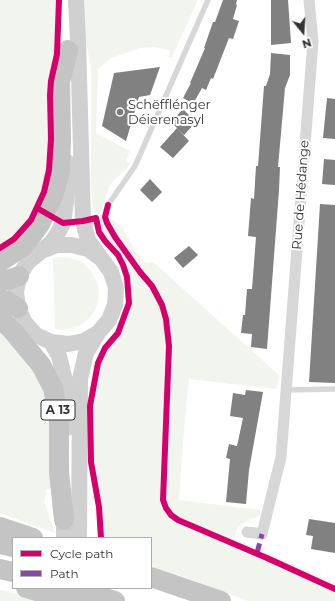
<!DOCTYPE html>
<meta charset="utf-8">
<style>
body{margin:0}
#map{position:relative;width:335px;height:601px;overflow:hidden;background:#fff;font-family:Montserrat,sans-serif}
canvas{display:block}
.legend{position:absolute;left:12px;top:537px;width:140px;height:52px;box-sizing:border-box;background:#fff;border:1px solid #adadad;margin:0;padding:5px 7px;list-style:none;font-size:12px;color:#333}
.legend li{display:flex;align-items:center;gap:8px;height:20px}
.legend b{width:20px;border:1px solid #adadad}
.north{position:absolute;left:283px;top:12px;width:40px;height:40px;-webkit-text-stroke:3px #fff;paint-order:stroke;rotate:162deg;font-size:11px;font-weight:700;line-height:16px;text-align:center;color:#333}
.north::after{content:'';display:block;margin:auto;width:14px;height:18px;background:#333;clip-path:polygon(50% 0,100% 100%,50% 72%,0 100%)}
</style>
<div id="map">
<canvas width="335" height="601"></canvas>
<ul class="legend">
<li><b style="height:5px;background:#d6006c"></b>Cycle path</li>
<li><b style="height:5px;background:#8e44ad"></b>Path</li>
</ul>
<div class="north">N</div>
</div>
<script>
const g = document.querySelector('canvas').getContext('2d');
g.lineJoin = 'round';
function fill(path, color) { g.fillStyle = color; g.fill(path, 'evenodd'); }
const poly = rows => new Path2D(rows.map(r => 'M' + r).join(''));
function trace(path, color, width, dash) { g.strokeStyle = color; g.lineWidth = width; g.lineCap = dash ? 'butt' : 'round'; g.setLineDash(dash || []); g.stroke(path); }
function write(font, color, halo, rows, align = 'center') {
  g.font = font + ' Montserrat,sans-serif'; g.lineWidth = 4; g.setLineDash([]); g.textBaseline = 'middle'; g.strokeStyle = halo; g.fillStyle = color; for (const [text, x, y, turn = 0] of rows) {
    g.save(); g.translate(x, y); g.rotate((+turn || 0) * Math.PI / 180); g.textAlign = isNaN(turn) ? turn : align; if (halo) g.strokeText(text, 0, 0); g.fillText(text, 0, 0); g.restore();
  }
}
fill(poly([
 [0,0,59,0,57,54,50,95,51,139,49,170,44,192,31,220,14,239,0,248],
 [83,0,198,0,172,57,169,57,170,50,155,47,140,48,111,58,98,69,96,133,130,151,126,161,131,164,109,186,101,212,107,223,113,220,123,229,136,252,146,263,153,262,279,375,277,389,189,379,185,418,179,500,260,510,260,515,238,526,234,538,335,583,335,601,248,601,190,579,151,566,151,538,96,538,101,535,101,521,91,462,90,406,98,363,105,348,118,333,124,318,129,303,129,289,127,277,123,265,118,255,105,241,99,232,93,209,91,190,91,68,84,30],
 [57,257,70,258,82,262,91,271,97,282,99,293,97,305,92,315,84,323,74,328,62,330,55,329,53,258],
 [0,327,37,368,52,402,53,488,46,489,45,500,44,501,55,533,0,513],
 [0,590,5,591,40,601,0,601]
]), '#f1f5ed');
fill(poly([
 [223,0,237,0,236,4,237,5,233,19,239,21,233,39,229,38,213,79,211,78,206,90,202,88,193,104,183,98,191,83,190,83,205,48,204,48,213,22,215,22],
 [271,0,288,0,291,43,271,45],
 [271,53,290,55,290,75,285,88,278,167,280,167,279,190,267,349,251,347,252,334,241,333,243,315,245,315,247,289,252,289,256,237,248,236,251,198,254,199,256,166,258,166,264,86,266,86,270,74],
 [160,67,150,95,139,97,126,141,102,126,114,73],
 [327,98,335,99,335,139,323,138],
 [183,109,196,122,184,135,171,122],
 [177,128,189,141,173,158,160,147],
 [324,159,335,160,335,185,322,184],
 [150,179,162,192,152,202,140,190],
 [320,204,335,205,335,383,309,382],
 [189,246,198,255,183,268,174,258],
 [246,390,263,392,249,470,246,504,226,502,230,459,226,458,229,444,237,446,243,418,230,416,233,393,245,395],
 [309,519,335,523,335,553,311,549,313,536,306,535]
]), '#818181');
trace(poly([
 [108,205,135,166,208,0],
 [287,390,335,389]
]), '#d7d7d7', 5.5);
trace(poly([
 [247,532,262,534,281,457,313,41,309,0]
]), '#d7d7d7', 11);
trace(poly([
 [76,0,78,40,83,221,88,240,111,272,116,288,115,305,109,320,98,333,86,353,80,379,79,538],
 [67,162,66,202,63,223,58,233,51,243,28,262,19,276,16,292,18,308,25,323,36,335,51,342,68,344,84,341,98,333],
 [44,250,56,245,72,245,88,249,99,257],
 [51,342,59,356,66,385,67,428],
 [64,538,64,509]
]), '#d0d0d0', 16);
trace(poly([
 [0,262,24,246,40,224,53,196,60,171,61,139,60,82,68,50],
 [0,280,8,280,19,276],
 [0,299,5,300,18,308],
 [0,319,11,329,41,365,53,388,59,417,59,472,64,520],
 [0,527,33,538],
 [0,544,13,547],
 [0,569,13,572],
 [151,577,221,601],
 [26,588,71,601],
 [71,588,115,601]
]), '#c4c4c4', 20);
trace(poly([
 [257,553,262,534]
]), '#8e44ad', 5, [10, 5]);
trace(poly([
 [108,205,105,217,107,223,115,237,140,272,152,286,162,305,166,319,169,346,163,500,166,508,171,515,178,520,267,558,335,589],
 [37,208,63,223,83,221,96,218,99,232,105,241,118,255,123,265,127,277,129,303,118,333,105,348,98,363,90,406,91,462,99,507,101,538],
 [0,248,14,239,31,220,44,192,49,170,51,139,50,95,51,81,57,54,59,0]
]), '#d6006c', 6);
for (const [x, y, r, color] of [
 [120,112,4,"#7a7a7a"]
]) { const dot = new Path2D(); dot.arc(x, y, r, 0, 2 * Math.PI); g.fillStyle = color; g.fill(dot); trace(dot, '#fff', 1.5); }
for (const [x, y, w] of [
 [58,410,34]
]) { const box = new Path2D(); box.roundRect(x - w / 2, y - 10, w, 20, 3); g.fillStyle = '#fff'; g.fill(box); trace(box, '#333', 1); }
write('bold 12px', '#333', null, [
 ["A 13",58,410]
]);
write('13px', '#333', '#fff', [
 ["Schëfflénger",128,105],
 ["Déierenasyl",128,120]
], 'left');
write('13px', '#333', '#fff', [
 ["Rue de Hédange",301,195,-86]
]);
</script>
